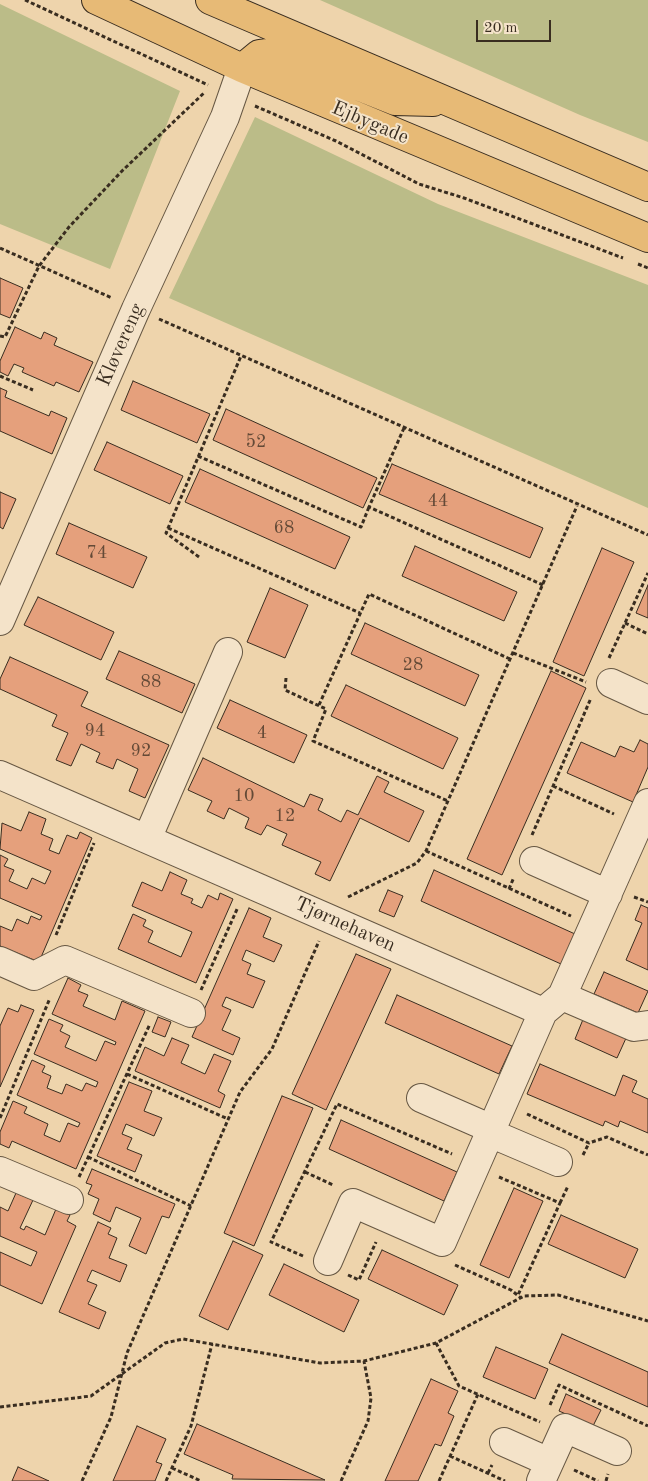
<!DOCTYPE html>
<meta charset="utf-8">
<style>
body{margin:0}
#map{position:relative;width:648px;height:1481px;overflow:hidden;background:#eed4ac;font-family:"Old Standard TT",serif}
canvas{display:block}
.scale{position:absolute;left:476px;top:20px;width:75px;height:22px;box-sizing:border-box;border:2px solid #392d20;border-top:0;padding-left:6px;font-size:15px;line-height:18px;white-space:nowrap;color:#392d20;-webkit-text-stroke:4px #f4e3c9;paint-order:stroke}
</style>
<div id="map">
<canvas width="648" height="1481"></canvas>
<div class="scale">20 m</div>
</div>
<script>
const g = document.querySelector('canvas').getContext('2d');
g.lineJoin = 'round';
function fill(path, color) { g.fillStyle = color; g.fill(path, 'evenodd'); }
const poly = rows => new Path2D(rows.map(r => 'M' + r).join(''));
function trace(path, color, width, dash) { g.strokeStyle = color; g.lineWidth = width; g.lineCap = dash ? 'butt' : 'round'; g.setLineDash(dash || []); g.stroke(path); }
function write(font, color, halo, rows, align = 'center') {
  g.font = font + ' "Old Standard TT",serif'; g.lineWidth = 4; g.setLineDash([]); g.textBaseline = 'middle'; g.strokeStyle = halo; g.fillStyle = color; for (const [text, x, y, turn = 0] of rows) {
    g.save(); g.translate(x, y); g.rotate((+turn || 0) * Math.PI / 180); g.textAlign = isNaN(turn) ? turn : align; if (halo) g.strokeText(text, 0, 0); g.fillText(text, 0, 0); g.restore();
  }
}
fill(poly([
 [320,0,648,0,648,142,580,115],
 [0,4,180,91,110,269,0,224],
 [255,117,438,204,648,285,648,508,169,298]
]), '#bbbc88');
const building = poly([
 [0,278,23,288,10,318,0,314,0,278],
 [15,327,41,339,44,332,57,338,54,345,93,362,79,392,56,382,54,386,22,372,24,368,14,364,8,376,0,372,0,361,15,327],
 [133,381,210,414,197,443,121,410,133,381],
 [0,388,7,391,5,397,49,416,51,411,67,418,52,454,0,431,0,388],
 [226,409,377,478,363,508,213,440,226,409],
 [107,442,183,476,170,504,94,470,107,442],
 [392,464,543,528,530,558,379,494,392,464],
 [200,469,350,537,335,569,185,502,200,469],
 [0,492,16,499,3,529,0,527,0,492],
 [69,523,147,557,133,588,56,554,69,523],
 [415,546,517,592,504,621,402,576,415,546],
 [602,548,634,562,584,676,553,662,602,548],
 [648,585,648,618,636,613,648,585],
 [270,588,308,605,285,658,247,642,270,588],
 [38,597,114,632,101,660,24,625,38,597],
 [365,623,479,675,465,706,351,654,365,623],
 [119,651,195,684,182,713,106,679,119,651],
 [10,657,88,692,81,706,169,745,145,798,129,791,138,769,117,759,113,769,96,762,100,753,81,744,71,766,56,760,68,733,52,726,57,715,0,689,0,679,10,657],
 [551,671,586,688,502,875,467,859,551,671],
 [346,685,458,738,443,769,331,716,346,685],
 [230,700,307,735,294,763,217,728,230,700],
 [640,740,648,744,648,767,633,802,567,773,581,742,615,757,620,746,634,752,640,740],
 [203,758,304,807,310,794,323,799,318,810,341,822,347,810,358,815,377,776,389,782,384,792,424,811,409,842,360,818,330,881,315,874,321,862,282,845,287,834,267,825,261,835,245,828,249,818,229,808,224,819,207,811,212,801,188,790,203,758],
 [29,812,46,819,41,834,53,839,49,850,59,854,67,835,77,839,80,832,92,838,39,962,0,946,0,926,12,931,17,919,28,924,31,916,40,920,42,916,0,898,0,855,8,859,4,866,14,870,9,881,27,889,32,878,45,884,51,871,0,849,2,823,21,831,29,812],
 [434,870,575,934,561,964,421,901,434,870],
 [170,872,187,880,181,894,193,899,191,903,202,908,208,895,218,900,220,893,233,899,196,983,118,949,133,914,146,920,143,926,153,931,148,942,181,957,192,932,132,906,142,882,162,891,170,872],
 [388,890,403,896,394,917,379,911,388,890],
 [641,905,648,908,648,970,626,960,642,923,635,920,641,905],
 [249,908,271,918,263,937,282,945,274,962,246,950,242,960,251,964,247,974,265,981,253,1008,226,997,222,1006,231,1010,222,1030,240,1038,233,1055,192,1037,249,908],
 [356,954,391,969,326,1110,292,1094,356,954],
 [604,972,648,991,638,1013,594,994,604,972],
 [68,978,81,985,78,991,88,995,83,1006,115,1020,122,1001,145,1011,76,1169,12,1141,9,1148,0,1144,0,1132,13,1101,27,1107,24,1113,48,1124,44,1135,60,1142,68,1123,78,1127,80,1123,17,1095,32,1060,45,1066,42,1072,51,1076,47,1088,62,1094,66,1084,82,1091,86,1083,96,1087,98,1082,34,1054,49,1019,63,1025,60,1031,70,1036,65,1047,96,1061,105,1041,115,1045,116,1042,52,1014,68,978],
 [397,995,512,1046,499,1074,385,1023,397,995],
 [21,1005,34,1010,0,1087,0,1026,8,1008,18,1012,21,1005],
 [158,1017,171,1022,165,1037,152,1032,158,1017],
 [584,1017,627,1036,617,1058,575,1039,584,1017],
 [172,1038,189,1045,181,1063,205,1074,214,1054,231,1061,218,1091,225,1095,220,1108,135,1071,145,1047,164,1056,172,1038],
 [540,1064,615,1096,623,1075,637,1081,632,1092,648,1099,648,1133,620,1121,618,1127,605,1121,603,1126,527,1094,540,1064],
 [129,1082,152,1091,144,1111,162,1118,154,1136,126,1124,122,1134,132,1138,127,1149,142,1155,135,1172,97,1156,129,1082],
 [282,1096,313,1108,254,1246,224,1233,282,1096],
 [341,1120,457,1172,444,1201,329,1149,341,1120],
 [92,1169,175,1204,169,1218,162,1216,146,1254,129,1246,141,1218,116,1207,110,1222,93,1214,99,1199,88,1194,92,1185,86,1183,92,1169],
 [514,1188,543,1201,509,1278,480,1265,514,1188],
 [16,1193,33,1200,20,1228,24,1230,26,1226,45,1235,56,1209,70,1215,67,1221,76,1226,42,1304,0,1285,0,1252,31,1266,37,1252,0,1236,0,1207,8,1211,16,1193],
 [561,1215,638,1249,625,1278,548,1244,561,1215],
 [98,1222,111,1228,108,1234,117,1238,109,1258,127,1265,120,1282,92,1270,87,1281,97,1285,88,1304,106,1312,99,1329,59,1312,98,1222],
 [233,1241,263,1255,228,1330,199,1316,233,1241],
 [382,1250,458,1285,444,1315,368,1279,382,1250],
 [284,1264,359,1300,344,1332,269,1295,284,1264],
 [562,1334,648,1372,648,1407,549,1363,562,1334],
 [496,1347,548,1369,535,1399,483,1377,496,1347],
 [431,1379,458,1391,448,1413,454,1416,441,1446,435,1444,418,1481,385,1481,431,1379],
 [566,1394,601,1410,593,1426,559,1411,566,1394],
 [197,1424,325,1480,232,1479,233,1475,184,1454,197,1424],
 [137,1426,166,1439,156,1462,162,1464,155,1481,113,1481,137,1426],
 [18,1467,49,1481,12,1481,18,1467]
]);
fill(building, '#e5a07c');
trace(building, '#392d20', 1);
const minor = poly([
 [0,621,136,309,225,117,242,68],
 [611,683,648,700],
 [0,775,543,1012,442,1242,353,1203,328,1261],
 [147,839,228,652],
 [534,861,608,894],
 [0,961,34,976,65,960,191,1013],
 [562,996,634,1027,648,1025],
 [543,1012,562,996,648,803],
 [421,1098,492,1129],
 [490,1133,558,1162],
 [0,1171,69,1200],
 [504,1442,549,1462],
 [541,1481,565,1428,617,1451]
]);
const major = poly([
 [96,0,242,68,648,238],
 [210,0,648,187],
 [242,68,259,54,273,52,395,101,433,102]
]);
trace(minor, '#665743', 30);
trace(major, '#392d20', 30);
trace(poly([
 [25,0,208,85],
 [255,106,336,141,419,184,464,198,623,258],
 [0,248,112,298],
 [638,264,648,268],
 [159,319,648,535],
 [0,336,5,337,39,266,69,227,122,171,205,92],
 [0,376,33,390],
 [404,428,369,507,543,585],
 [198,456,361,527,369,507],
 [168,528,360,613],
 [199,557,166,533,241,356],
 [625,623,648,634],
 [513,653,586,682],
 [609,658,648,573],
 [286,678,285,690,326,709,313,741,448,801],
 [319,705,369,594,510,659],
 [553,786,614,814],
 [532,835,591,698],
 [426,851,571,916],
 [509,889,514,877],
 [348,897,417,863,426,851,577,506],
 [634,897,648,902],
 [56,935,94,843],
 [201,990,238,907],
 [127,1074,228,1119],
 [527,1114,589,1143,607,1137,648,1155],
 [0,1118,50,998],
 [583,1155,589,1143],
 [88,1157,191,1206],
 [305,1172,333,1185],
 [79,1177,150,1024],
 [499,1177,560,1203,518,1295],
 [560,1203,568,1186],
 [303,1256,271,1242,337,1104,452,1154],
 [455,1265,511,1290,521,1298],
 [348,1275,359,1280,376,1242],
 [436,1343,459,1386,540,1422],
 [550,1405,559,1385,648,1426],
 [0,1407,91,1396,165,1343,183,1339,320,1363,364,1361,436,1343,524,1296,558,1295,648,1321],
 [450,1456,505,1481],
 [172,1468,201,1481],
 [574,1470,598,1481],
 [488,1473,492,1465],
 [82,1481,111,1417,127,1353,240,1092,272,1049,319,941],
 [166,1481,191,1426,212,1344],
 [341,1481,368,1421,371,1398,364,1361],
 [439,1481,478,1394],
 [606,1481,608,1474]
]), '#392d20', 3, [4, 2.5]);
trace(minor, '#f4e3c9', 28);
trace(major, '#e7ba76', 28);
write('18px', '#644a37', null, [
 ["52",256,442],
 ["44",438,501],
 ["68",284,528],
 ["74",97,553],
 ["28",413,665],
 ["88",151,682],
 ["94",95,731],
 ["4",262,733],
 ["92",141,751],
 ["10",244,796],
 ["12",285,816]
]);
write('20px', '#392d20', '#f4e3c9', [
 ["Ejbygade",370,123,23],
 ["Kløvereng",121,345,-66],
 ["Tjørnehaven",345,925,24]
]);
</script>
